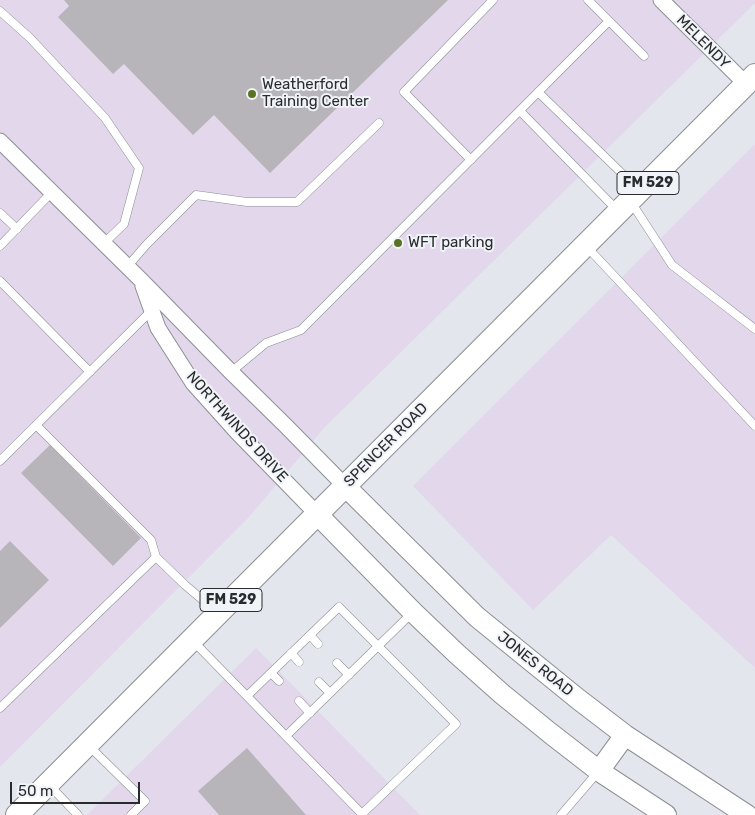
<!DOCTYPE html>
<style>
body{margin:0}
#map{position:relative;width:755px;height:815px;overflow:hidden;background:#e3e6ec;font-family:Rubik,sans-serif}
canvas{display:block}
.scale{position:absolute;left:10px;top:782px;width:130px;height:22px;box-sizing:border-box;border:2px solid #2a2b2d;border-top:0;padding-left:6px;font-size:15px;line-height:18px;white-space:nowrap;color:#2a2b2d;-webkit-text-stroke:4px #f0f4f9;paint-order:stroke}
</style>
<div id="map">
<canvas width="755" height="815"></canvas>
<div class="scale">50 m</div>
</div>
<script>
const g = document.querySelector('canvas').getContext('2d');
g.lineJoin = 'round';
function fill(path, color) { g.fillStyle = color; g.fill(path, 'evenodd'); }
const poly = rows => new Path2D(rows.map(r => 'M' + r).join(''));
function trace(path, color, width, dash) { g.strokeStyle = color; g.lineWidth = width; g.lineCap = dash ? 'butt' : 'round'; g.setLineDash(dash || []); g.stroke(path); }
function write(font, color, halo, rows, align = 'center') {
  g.font = font + ' Rubik,sans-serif'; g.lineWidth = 4; g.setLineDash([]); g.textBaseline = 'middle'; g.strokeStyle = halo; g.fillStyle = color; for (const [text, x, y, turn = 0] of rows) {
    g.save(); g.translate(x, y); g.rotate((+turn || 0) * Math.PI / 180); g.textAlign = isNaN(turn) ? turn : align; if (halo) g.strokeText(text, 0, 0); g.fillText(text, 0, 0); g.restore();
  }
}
fill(poly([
 [0,0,755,0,755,3,325,427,249,517,0,767],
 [755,144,755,668,611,535,533,610,413,486],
 [256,648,420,815,87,815]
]), '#e3d7ec');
fill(poly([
 [64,0,448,0,270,173,214,115,193,135,124,64,113,74,58,17,69,6],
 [50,445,141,538,113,566,21,473],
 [10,541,49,580,0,628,0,551],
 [247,748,306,815,219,815,198,791]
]), '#b8b5ba');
const lane = poly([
 [588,0,644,56],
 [0,11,30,38,105,118,139,168,124,224,104,243],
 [538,92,638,189],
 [520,111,618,211],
 [471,160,404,92,493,0],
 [631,202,672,265,755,329],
 [0,213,17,229],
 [0,246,52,192],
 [587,247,755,426],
 [127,267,146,245,196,195,247,202,297,202,379,123],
 [0,281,90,372],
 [231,372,266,343,301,330,609,21],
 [36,425,151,540,156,557],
 [0,461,153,309],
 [310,635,318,644],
 [193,641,363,815],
 [291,653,299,662],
 [337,663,349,675],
 [271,673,279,681],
 [319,682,330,693],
 [247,696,339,607,456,724,362,814],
 [299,701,310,713],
 [0,708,156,557,185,585,217,612],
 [286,736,412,613],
 [89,746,145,801,131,815],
 [50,786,78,815],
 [561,815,598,772]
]);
const street = poly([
 [661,0,746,84],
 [0,141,141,280,231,372,285,425,345,486],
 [143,286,158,328,193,383,237,432,317,514]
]);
const secondary = poly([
 [345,486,477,617,578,699,625,735,747,815],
 [317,514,413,612,457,654,502,694,550,733,599,771,666,815],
 [599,771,625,735]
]);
const primary = poly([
 [17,815,755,75]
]);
trace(lane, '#8c8f94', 9);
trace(street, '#8c8f94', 17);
trace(secondary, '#8c8f94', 22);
trace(primary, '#8c8f94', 24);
trace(lane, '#fff', 8);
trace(street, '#fff', 15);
trace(secondary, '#fff', 20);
trace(primary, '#fff', 22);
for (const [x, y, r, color] of [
 [252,94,5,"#5a7224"],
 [398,243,5,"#5a7224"]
]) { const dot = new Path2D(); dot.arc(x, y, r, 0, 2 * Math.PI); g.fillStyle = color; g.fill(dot); trace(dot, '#f0f4f9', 2); }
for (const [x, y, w] of [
 [648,183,62],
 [231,600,62]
]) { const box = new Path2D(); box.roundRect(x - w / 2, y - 11.5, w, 23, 4); g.fillStyle = '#f0f4f9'; g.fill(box); trace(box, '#2a2b2d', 1); }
write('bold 14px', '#2a2b2d', null, [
 ["FM 529",648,183],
 ["FM 529",231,600]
]);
write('15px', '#2a2b2d', '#f0f4f9', [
 ["MELENDY",703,42,45],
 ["NORTHWINDS DRIVE",237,427,48],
 ["SPENCER ROAD",386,445,-45],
 ["JONES ROAD",535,664,39]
]);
write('15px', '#2a2b2d', '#f0f4f9', [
 ["Weatherford",262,85],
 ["Training Center",262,102],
 ["WFT parking",408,243]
], 'left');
</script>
